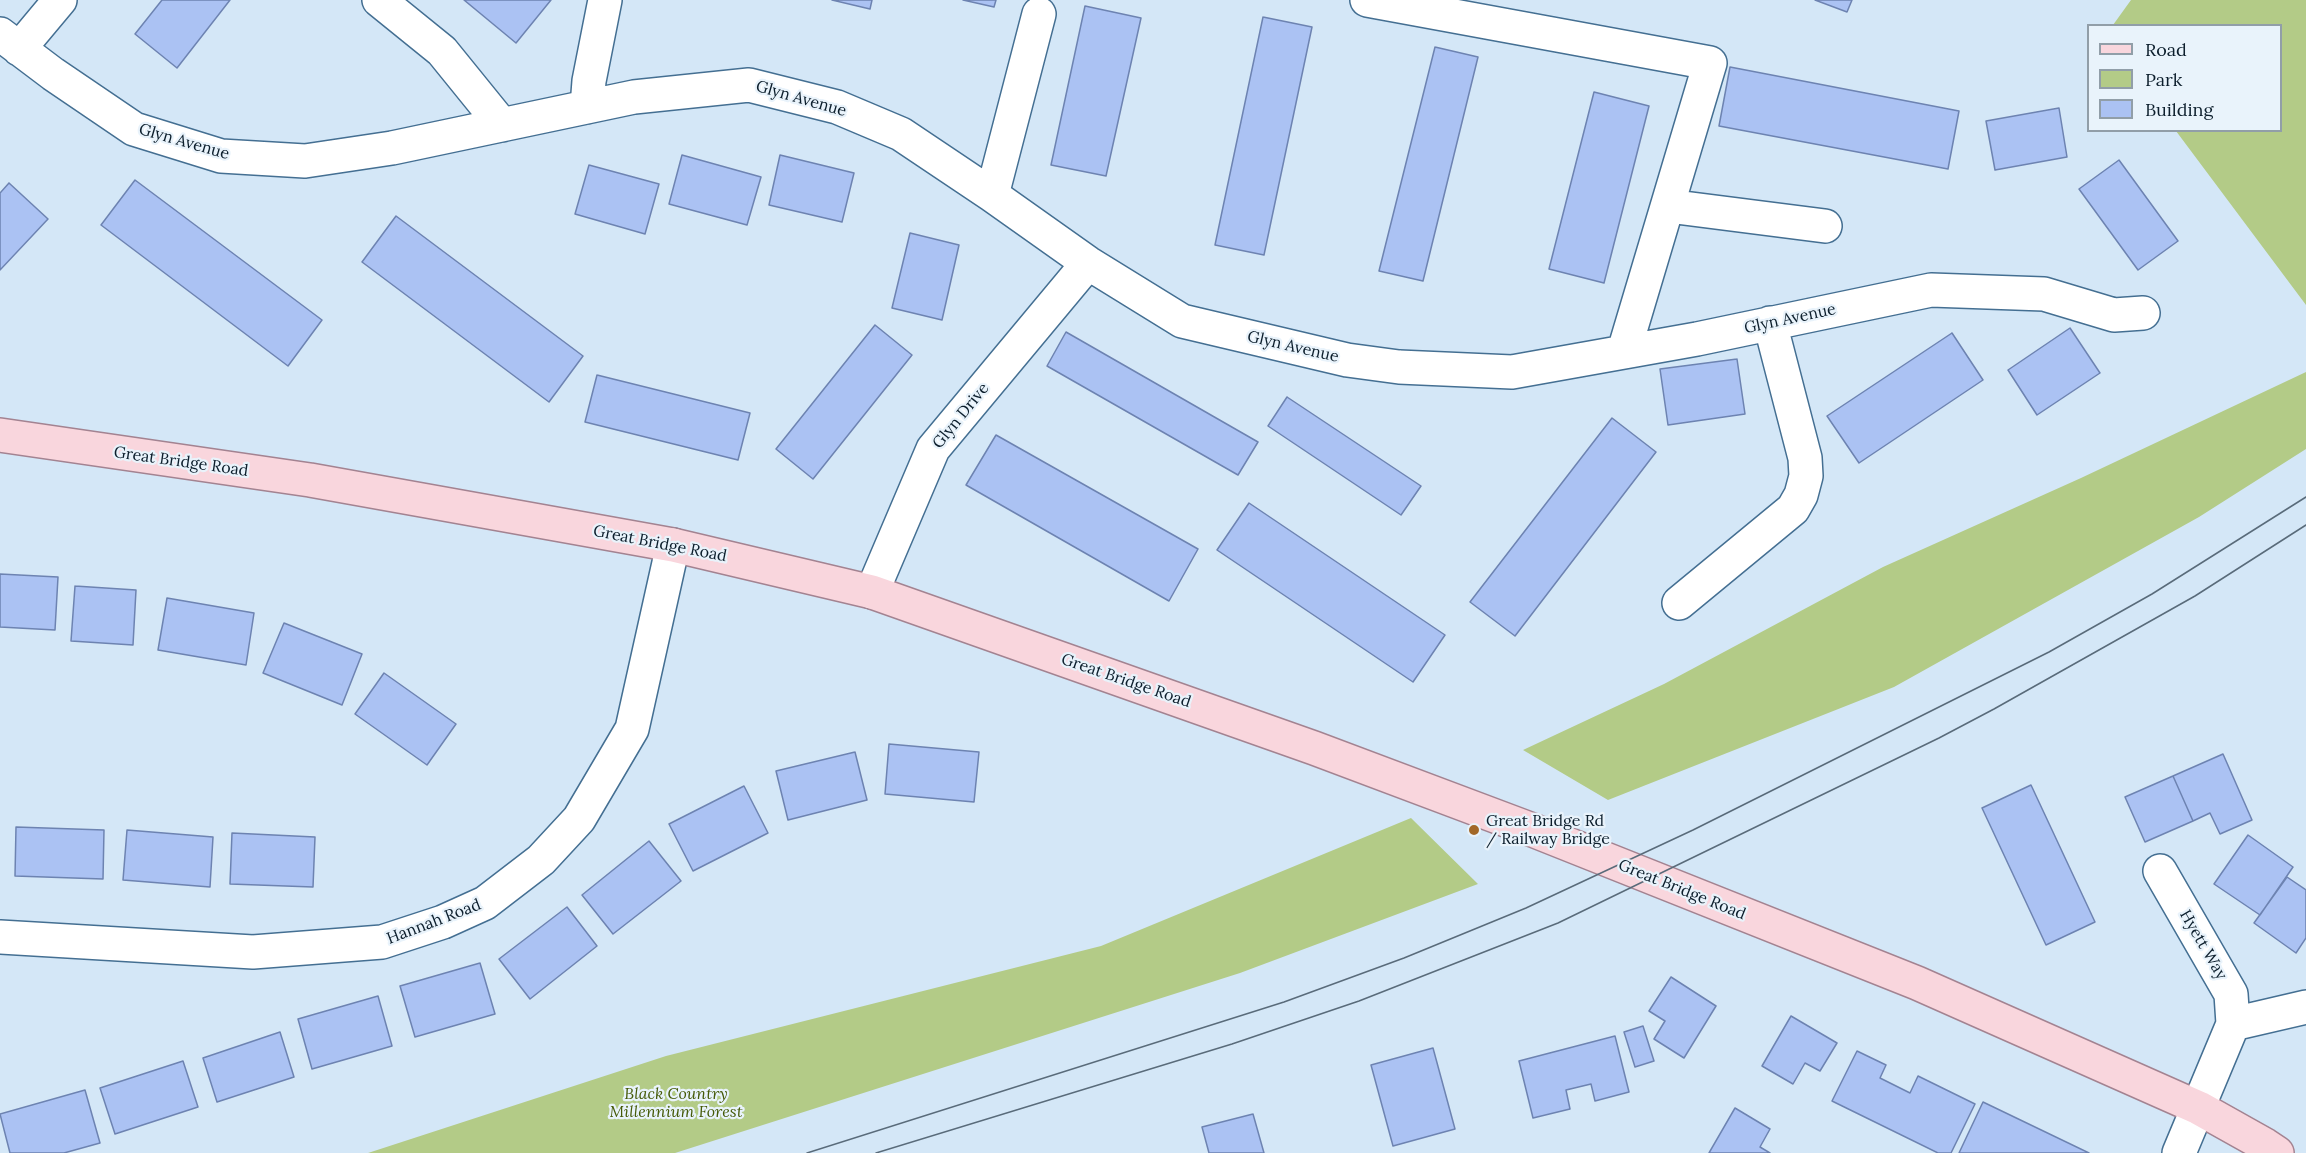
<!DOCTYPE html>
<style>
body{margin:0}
#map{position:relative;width:2306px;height:1153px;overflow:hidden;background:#d4e7f7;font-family:Lora,serif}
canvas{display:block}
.legend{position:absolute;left:2087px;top:24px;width:195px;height:108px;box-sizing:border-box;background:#e9f3fb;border:2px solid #919ea8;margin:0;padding:8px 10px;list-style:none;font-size:18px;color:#0c1e2c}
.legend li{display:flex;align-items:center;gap:12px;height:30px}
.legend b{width:30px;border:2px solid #919ea8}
</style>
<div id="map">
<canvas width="2306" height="1153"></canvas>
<ul class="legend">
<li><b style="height:8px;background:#f9d6dd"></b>Road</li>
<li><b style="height:16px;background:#b3cb87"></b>Park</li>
<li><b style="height:16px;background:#abc2f3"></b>Building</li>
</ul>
</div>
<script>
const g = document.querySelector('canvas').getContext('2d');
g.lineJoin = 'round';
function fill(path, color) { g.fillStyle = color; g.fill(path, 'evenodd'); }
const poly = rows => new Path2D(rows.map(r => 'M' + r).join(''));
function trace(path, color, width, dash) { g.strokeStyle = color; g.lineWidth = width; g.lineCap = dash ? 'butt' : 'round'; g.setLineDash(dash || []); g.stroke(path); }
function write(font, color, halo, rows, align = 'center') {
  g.font = font + ' Lora,serif'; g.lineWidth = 4.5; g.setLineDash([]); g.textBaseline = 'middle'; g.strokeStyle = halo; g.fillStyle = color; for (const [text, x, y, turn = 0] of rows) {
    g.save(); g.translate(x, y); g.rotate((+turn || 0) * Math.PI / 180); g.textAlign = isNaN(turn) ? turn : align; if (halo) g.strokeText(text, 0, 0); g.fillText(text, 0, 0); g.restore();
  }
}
fill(poly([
 [2131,0,2306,0,2306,305,2176,131,2280,130,2280,26,2113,25],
 [2306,372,2306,449,2199,517,1894,687,1608,800,1523,750,1664,684,1883,567,2081,478],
 [1411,818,1478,884,1240,973,675,1153,368,1153,666,1056,1101,946]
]), '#b3cb87');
const building = poly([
 [162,0,230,0,177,68,135,34,162,0],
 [464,0,551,0,516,43,464,0],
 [832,0,872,0,870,9,832,0],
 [963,0,996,0,994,7,963,0],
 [1815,0,1852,0,1847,12,1815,0],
 [1085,6,1141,18,1106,176,1051,165,1085,6],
 [1263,17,1312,27,1264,255,1215,245,1263,17],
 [1435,47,1478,57,1423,281,1379,271,1435,47],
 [1730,67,1959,111,1948,169,1719,126,1730,67],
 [1594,92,1649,106,1604,283,1549,269,1594,92],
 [2059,108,2067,157,1995,170,1986,121,2059,108],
 [682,155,761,177,747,225,669,204,682,155],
 [780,155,854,173,842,222,769,205,780,155],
 [2119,160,2178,241,2138,270,2079,189,2119,160],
 [589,165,659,184,645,234,575,214,589,165],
 [135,180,322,320,288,366,101,225,135,180],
 [9,183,48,219,0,270,0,193,9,183],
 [396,216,583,356,549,402,362,262,396,216],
 [910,233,959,245,942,320,892,308,910,233],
 [875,325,912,355,813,479,776,449,875,325],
 [2070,328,2100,373,2037,415,2008,370,2070,328],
 [1066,332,1258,442,1238,475,1047,366,1066,332],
 [1952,333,1983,380,1859,463,1827,416,1952,333],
 [1737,359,1745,414,1668,425,1660,369,1737,359],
 [597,375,750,413,738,460,585,422,597,375],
 [1287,397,1421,486,1401,515,1268,426,1287,397],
 [1612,418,1656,452,1515,636,1470,602,1612,418],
 [996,435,1198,549,1169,601,966,485,996,435],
 [1249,503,1445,635,1413,682,1217,550,1249,503],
 [0,574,58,577,55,630,0,627,0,574],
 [75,586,136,590,133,645,71,641,75,586],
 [167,598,254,613,246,665,158,650,167,598],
 [284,623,362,654,342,705,263,673,284,623],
 [384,673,456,724,427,765,355,714,384,673],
 [889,744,979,752,974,802,885,794,889,744],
 [855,752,867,800,788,820,776,771,855,752],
 [2223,754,2252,820,2220,834,2210,813,2193,821,2173,776,2223,754],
 [2173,776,2193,821,2145,842,2125,797,2173,776],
 [2031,785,2095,922,2046,945,1982,808,2031,785],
 [744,786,768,833,693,871,669,824,744,786],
 [16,827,104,830,103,879,15,876,16,827],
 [127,830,213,837,210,887,123,880,127,830],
 [232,833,315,837,313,887,230,884,232,833],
 [2248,835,2293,867,2260,915,2214,884,2248,835],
 [649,841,681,881,613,934,582,895,649,841],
 [2287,877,2306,890,2306,938,2296,953,2254,923,2287,877],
 [567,907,597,946,530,999,499,959,567,907],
 [480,963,495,1014,415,1037,400,986,480,963],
 [1671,977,1716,1006,1684,1058,1654,1039,1665,1021,1649,1011,1671,977],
 [378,996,392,1046,312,1069,298,1019,378,996],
 [1791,1016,1837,1043,1820,1071,1805,1063,1793,1084,1762,1066,1791,1016],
 [1643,1026,1654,1061,1635,1067,1624,1032,1643,1026],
 [280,1032,294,1077,217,1102,203,1058,280,1032],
 [1615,1036,1629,1092,1595,1101,1591,1084,1566,1090,1570,1109,1533,1118,1519,1061,1615,1036],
 [1433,1048,1455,1129,1393,1146,1371,1065,1433,1048],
 [1857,1051,1886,1065,1880,1078,1910,1093,1918,1076,1975,1104,1951,1153,1938,1153,1832,1101,1857,1051],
 [183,1061,198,1107,115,1134,100,1088,183,1061],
 [85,1090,100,1143,64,1153,10,1153,0,1114,85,1090],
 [1983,1102,2089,1153,1959,1153,1983,1102],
 [1735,1108,1770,1129,1760,1147,1770,1153,1709,1153,1735,1108],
 [1253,1114,1264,1153,1209,1153,1202,1127,1253,1114]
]);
fill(building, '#abc2f3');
trace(building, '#6d83b1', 1.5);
const minor = poly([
 [379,0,442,51,502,125],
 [1367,0,1710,63,1624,351],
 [0,34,53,74,134,129,221,156,305,161,392,148,634,97,749,85,837,107,901,134,992,195,1088,263,1182,321,1347,360,1399,367,1512,372,1697,339,1931,290,2044,294,2114,315,2143,313],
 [19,49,60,0],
 [587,107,589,81,605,0],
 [992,195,1039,14],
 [1668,206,1825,226],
 [872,592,933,449,1088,263],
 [1679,603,1793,509,1801,495,1806,476,1805,458,1770,323],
 [2160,871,2231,994,2233,1024,2179,1153],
 [0,937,253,952,382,942,443,922,485,903,541,860,579,819,632,729,673,545],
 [2233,1024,2306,1007]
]);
const major = poly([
 [0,435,310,480,673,545,872,592,1314,748,1535,831,1917,983,2199,1108,2265,1145,2277,1153]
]);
trace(minor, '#446f92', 36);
trace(major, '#a38391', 36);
trace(minor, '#fff', 33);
trace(major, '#f9d6dd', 33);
trace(poly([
 [807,1153,1284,1002,1404,958,1526,908,1693,830,2049,652,2152,594,2306,497],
 [876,1153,1232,1044,1359,1001,1558,923,1939,738,1994,709,2195,596,2306,525]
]), '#596b7a', 1.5);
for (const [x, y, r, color] of [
 [1474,830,6,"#a26828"]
]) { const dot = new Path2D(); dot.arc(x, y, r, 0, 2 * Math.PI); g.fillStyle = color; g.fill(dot); trace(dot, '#e9f3fb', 2); }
write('16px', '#0c1e2c', '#e9f3fb', [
 ["Glyn Avenue",801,99,16],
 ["Glyn Avenue",184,142,16],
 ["Glyn Avenue",1790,319,-12],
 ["Glyn Avenue",1293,347,13],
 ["Glyn Drive",961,416,-51],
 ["Great Bridge Road",181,462,8],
 ["Great Bridge Road",660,544,11],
 ["Great Bridge Road",1126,681,19],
 ["Great Bridge Road",1682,890,22],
 ["Hannah Road",434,922,-21],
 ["Hyett Way",2203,945,60]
]);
write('16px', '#0c1e2c', '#e9f3fb', [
 ["Great Bridge Rd",1486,821],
 ["/ Railway Bridge",1486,839]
], 'left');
write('italic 16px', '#455a07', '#e9f3fb', [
 ["Black Country",676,1094],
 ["Millennium Forest",676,1112]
]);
</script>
